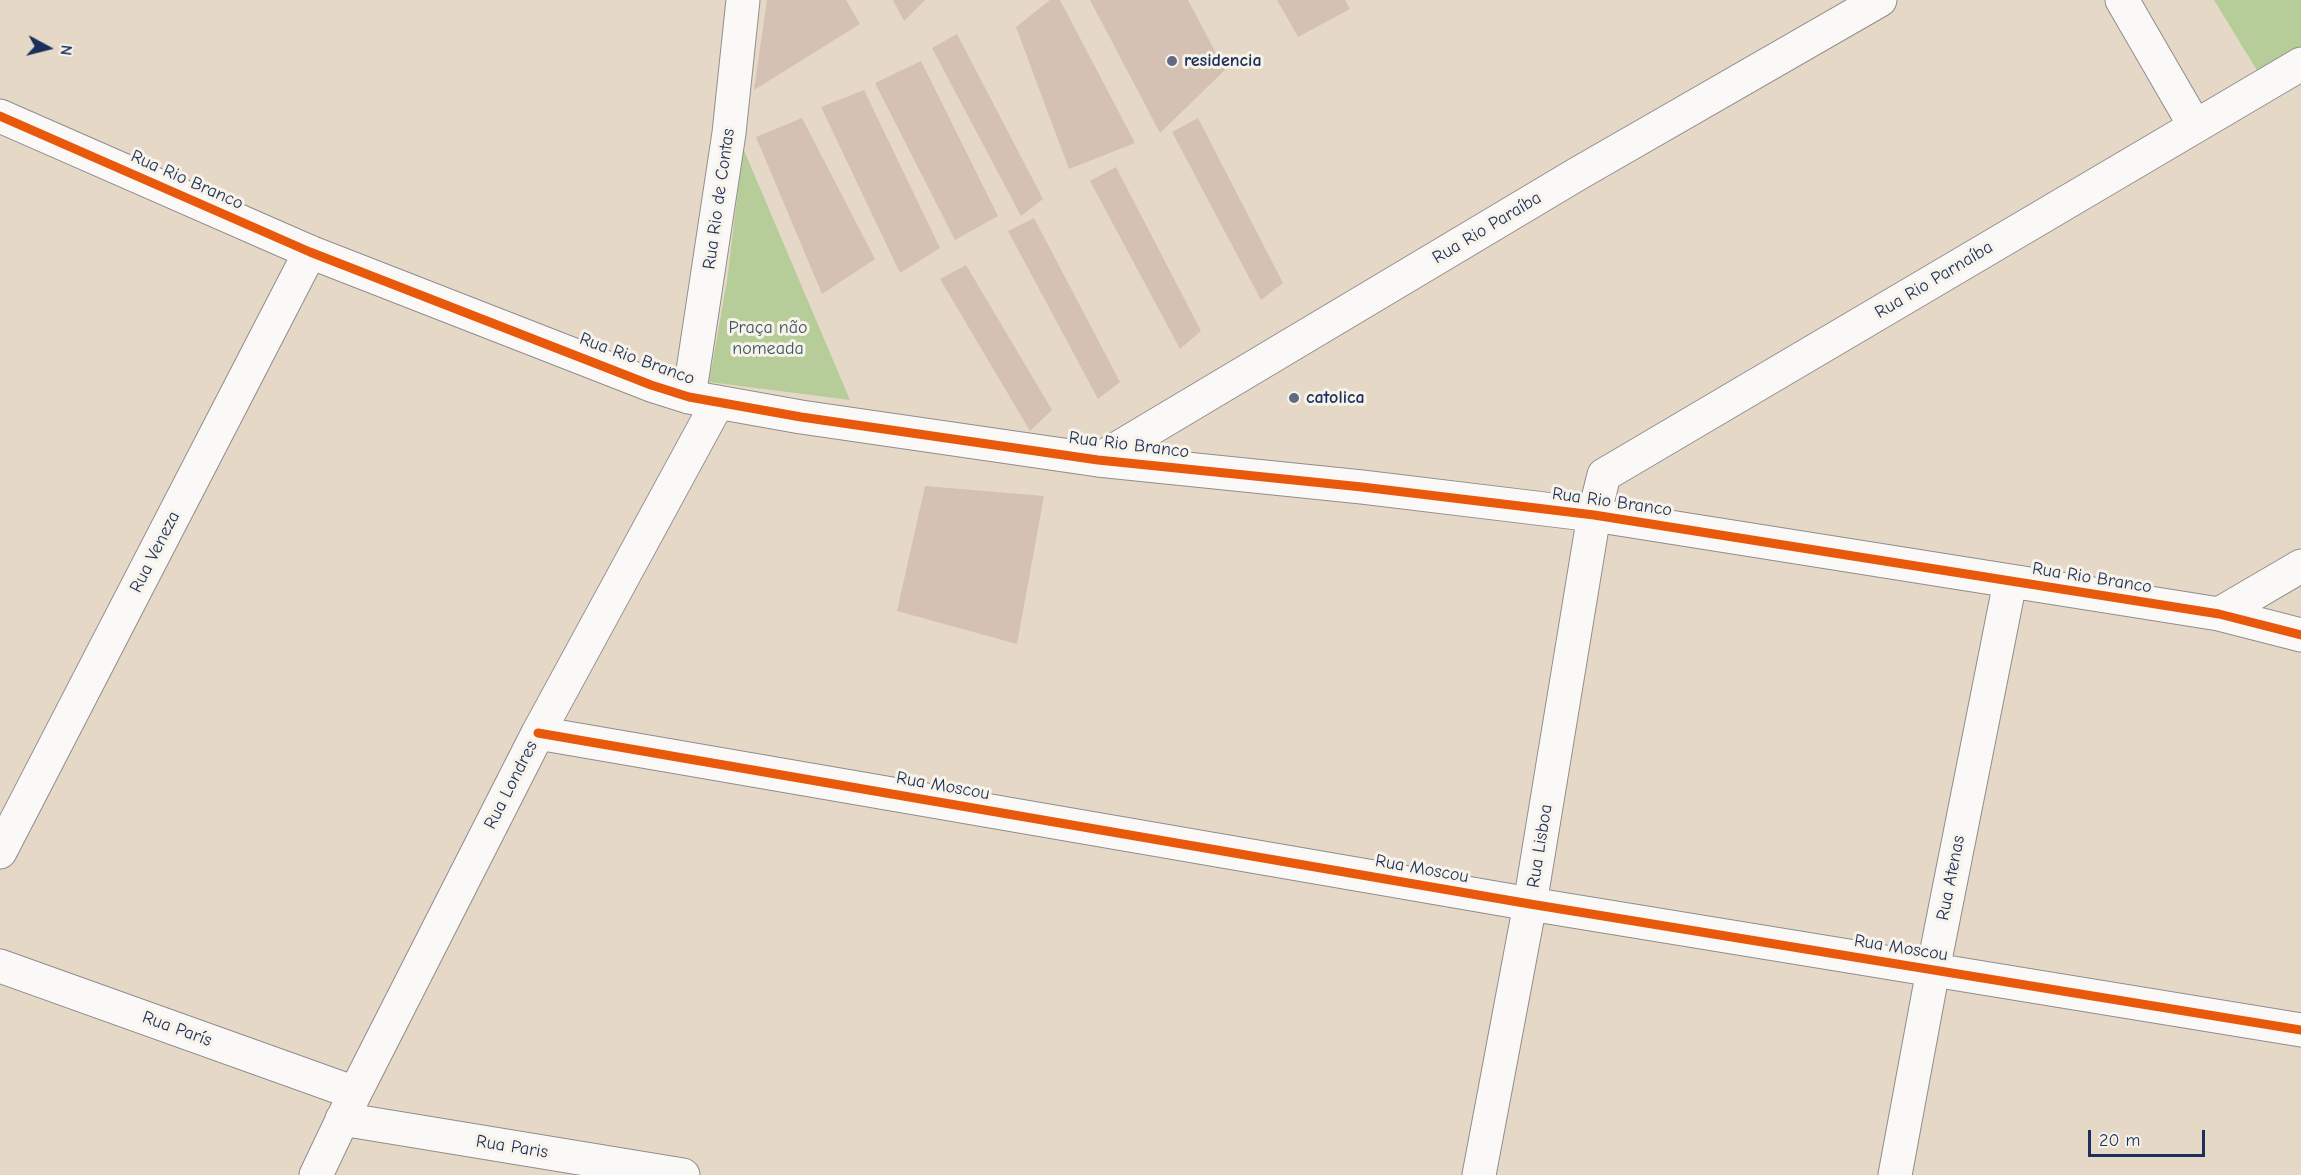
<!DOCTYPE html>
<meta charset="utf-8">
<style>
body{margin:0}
#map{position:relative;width:2301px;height:1175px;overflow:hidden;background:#e5d8c7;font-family:"Comic Neue",sans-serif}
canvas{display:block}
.north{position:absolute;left:18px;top:18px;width:60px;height:60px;-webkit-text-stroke:4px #f7f3e8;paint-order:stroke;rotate:97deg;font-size:16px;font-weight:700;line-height:24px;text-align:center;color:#1b2f5e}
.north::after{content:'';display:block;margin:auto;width:21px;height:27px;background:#1b2f5e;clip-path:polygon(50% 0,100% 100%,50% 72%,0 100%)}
.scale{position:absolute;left:2088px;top:1130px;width:117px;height:27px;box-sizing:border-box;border:3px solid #1b2f5e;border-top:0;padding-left:8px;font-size:18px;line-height:21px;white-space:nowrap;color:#1b2f5e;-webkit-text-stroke:4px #f7f3e8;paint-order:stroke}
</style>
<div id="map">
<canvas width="2301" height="1175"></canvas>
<div class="north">N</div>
<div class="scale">20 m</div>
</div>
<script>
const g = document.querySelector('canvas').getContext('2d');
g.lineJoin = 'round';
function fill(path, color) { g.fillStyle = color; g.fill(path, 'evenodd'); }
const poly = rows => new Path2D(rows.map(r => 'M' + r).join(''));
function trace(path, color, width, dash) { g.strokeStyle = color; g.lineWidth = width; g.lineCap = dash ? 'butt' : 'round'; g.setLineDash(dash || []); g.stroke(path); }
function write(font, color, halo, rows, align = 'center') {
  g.font = font + ' "Comic Neue",sans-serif'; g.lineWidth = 6; g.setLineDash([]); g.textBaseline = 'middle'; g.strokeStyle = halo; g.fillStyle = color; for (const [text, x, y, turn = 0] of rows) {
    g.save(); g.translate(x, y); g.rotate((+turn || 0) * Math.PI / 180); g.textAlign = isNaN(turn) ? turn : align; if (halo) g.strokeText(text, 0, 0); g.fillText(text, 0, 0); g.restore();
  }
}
fill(poly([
 [2214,0,2301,0,2301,46,2258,72],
 [743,148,850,400,709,382,727,281]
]), '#b6cd9a');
fill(poly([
 [767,0,846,0,860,24,754,90],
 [893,0,925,0,904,21],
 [1050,0,1060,0,1135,143,1069,169,1016,27],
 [1090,0,1188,0,1225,70,1160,133],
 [1277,0,1345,0,1350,9,1298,37],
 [957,34,1043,199,1021,216,932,48],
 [921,61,998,216,955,240,875,83],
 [864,90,940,248,900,273,821,107],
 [802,118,875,259,822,294,756,137],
 [1198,118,1283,283,1261,300,1172,132],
 [1116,167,1201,331,1180,349,1090,181],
 [1034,218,1120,382,1098,399,1008,231],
 [966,265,1052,410,1030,431,940,279],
 [925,486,1044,496,1017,644,897,611]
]), '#d4c1b4');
const minor = poly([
 [2122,0,2195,126],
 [0,116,310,252,651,385,689,397,801,417,1098,460,1362,487,1594,515,2219,614,2301,635],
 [689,397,729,133,743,0],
 [1098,460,1579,173,1880,0],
 [2219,614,2301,566],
 [538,733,1530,904,2301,1030],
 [0,852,310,252],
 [0,966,355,1093],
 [342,1119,683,1175],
 [316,1175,355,1093,538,733,718,402],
 [1479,1175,1530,904,1594,515,1604,475,2301,64],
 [1895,1175,1933,970,2010,582]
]);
trace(minor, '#908d8c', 35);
trace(minor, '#fbf9f7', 33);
trace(poly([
 [0,116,310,252,651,385,689,397,801,417,1098,460,1362,487,1594,515,2219,614,2301,635],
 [538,733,1530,904,2301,1030]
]), '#e8590c', 9);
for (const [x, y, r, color] of [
 [1172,61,6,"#626a83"],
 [1294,398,6,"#626a83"]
]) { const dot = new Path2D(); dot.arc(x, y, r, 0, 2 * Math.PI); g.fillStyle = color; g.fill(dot); trace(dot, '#f7f3e8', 2); }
write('bold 18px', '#1b2f5e', '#f7f3e8', [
 ["residencia",1184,61],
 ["catolica",1306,398]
], 'left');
write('18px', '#1b2f5e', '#f7f3e8', [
 ["Rua Rio Branco",187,180,24],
 ["Rua Rio de Contas",719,199,-82],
 ["Rua Rio Paraíba",1487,228,-31],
 ["Rua Rio Parnaíba",1934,280,-31],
 ["Rua Rio Branco",637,359,20],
 ["Rua Rio Branco",1129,445,7],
 ["Rua Rio Branco",1612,502,8],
 ["Rua Veneza",155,552,-63],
 ["Rua Rio Branco",2092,578,9],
 ["Rua Londres",511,785,-63],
 ["Rua Moscou",943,786,10],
 ["Rua Lisboa",1540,846,-81],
 ["Rua Moscou",1422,869,10],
 ["Rua Atenas",1951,878,-79],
 ["Rua Moscou",1901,948,9],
 ["Rua París",177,1029,20],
 ["Rua Paris",512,1147,9]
]);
write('18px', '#385464', '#f7f3e8', [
 ["Praça não",768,328],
 ["nomeada",768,349]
]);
</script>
